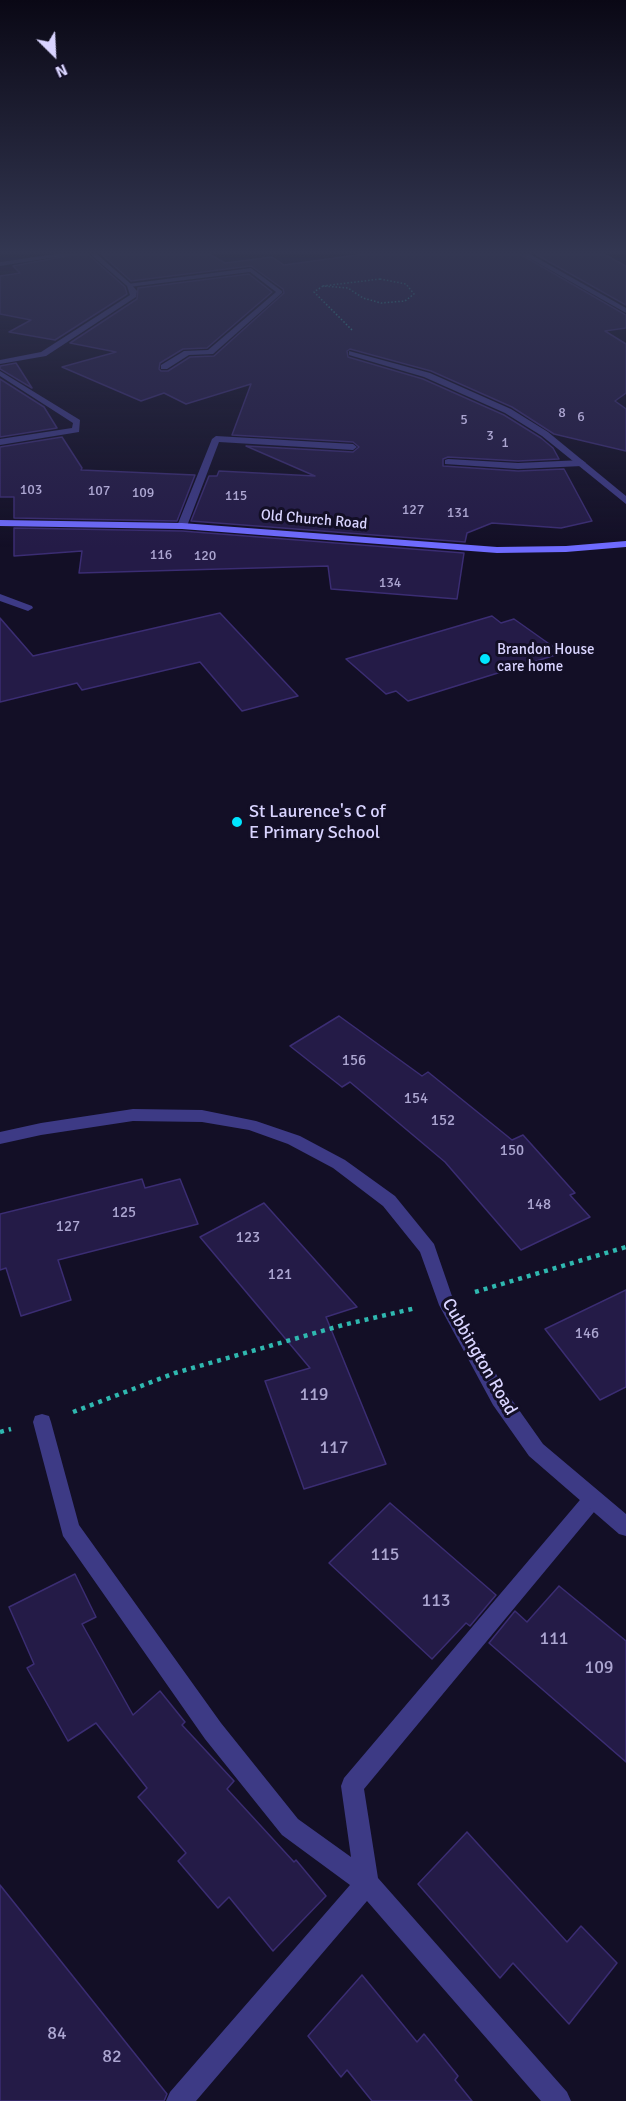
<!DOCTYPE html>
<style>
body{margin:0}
#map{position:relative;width:626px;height:2101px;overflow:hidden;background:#130f26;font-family:Signika,sans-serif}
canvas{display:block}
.north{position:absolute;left:24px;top:24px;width:60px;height:60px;-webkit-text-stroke:4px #130f26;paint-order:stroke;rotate:156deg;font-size:16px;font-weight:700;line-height:24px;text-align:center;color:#d9d4ff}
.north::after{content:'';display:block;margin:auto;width:21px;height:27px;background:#d9d4ff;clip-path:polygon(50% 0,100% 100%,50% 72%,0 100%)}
</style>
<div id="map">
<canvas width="626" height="2101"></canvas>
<div class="north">N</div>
</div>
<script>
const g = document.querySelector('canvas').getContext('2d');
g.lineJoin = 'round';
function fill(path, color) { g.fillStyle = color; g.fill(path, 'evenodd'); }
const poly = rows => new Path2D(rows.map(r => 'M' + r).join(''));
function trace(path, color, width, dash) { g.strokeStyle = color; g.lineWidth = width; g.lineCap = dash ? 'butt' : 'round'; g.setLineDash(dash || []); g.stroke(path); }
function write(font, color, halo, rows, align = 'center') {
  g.font = font + ' Signika,sans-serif'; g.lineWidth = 6; g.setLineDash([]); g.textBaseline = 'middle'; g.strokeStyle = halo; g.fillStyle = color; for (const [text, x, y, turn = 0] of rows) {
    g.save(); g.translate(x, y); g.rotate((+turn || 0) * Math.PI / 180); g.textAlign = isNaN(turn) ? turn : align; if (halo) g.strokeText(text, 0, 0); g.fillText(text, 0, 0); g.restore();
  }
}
const building = poly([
 [77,254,88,254,125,287,127,294,55,340,9,332,31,320,0,314,0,276,20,273,13,266,77,254],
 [101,254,209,254,225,263,272,257,284,265,364,254,520,254,626,315,626,328,605,331,626,344,626,393,615,401,626,409,626,451,554,434,512,407,431,371,350,349,347,351,348,357,423,379,504,415,541,438,553,448,559,459,518,461,448,457,443,459,443,466,518,471,564,469,592,521,561,528,492,523,467,533,465,542,191,521,209,476,217,476,219,471,315,476,246,446,353,452,359,447,353,442,232,435,251,384,186,404,164,393,141,401,62,367,116,352,70,343,137,299,138,288,249,274,272,292,207,348,183,349,160,363,159,369,161,371,168,371,190,357,214,356,284,293,283,289,251,266,131,281,101,254],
 [535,254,604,254,626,266,626,305,535,254],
 [16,363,32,388,0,369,0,366,16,363],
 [0,379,44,407,57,428,0,437,0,379],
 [62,437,82,468,81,470,195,475,177,521,14,518,14,497,0,497,0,447,62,437],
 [14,528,182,531,464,553,457,599,331,589,328,566,79,573,82,551,14,556,14,528],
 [220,613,298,696,242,711,200,662,82,690,77,683,0,702,0,618,33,656,220,613],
 [492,616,501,623,514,619,562,653,408,701,396,691,386,694,346,659,492,616],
 [339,1016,422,1076,428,1072,512,1140,523,1135,575,1193,570,1195,590,1217,521,1250,445,1162,350,1082,342,1087,290,1046,339,1016],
 [142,1179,145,1188,180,1179,198,1224,58,1260,71,1300,21,1316,6,1268,0,1270,0,1214,142,1179],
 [264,1203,357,1307,326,1317,386,1464,304,1489,265,1381,310,1368,200,1237,264,1203],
 [626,1290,626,1387,600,1400,545,1329,626,1290],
 [390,1503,496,1595,470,1626,466,1623,432,1659,329,1563,390,1503],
 [75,1574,96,1617,82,1624,133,1715,160,1691,185,1722,182,1725,234,1781,227,1789,294,1862,296,1860,326,1896,273,1951,229,1897,218,1908,178,1861,186,1853,138,1797,147,1788,96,1723,68,1741,27,1668,34,1664,9,1607,75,1574],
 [559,1586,626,1641,626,1762,489,1643,515,1611,527,1622,559,1586],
 [467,1832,567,1942,581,1926,617,1963,569,2024,513,1963,500,1978,418,1884,467,1832],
 [0,1885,167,2094,164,2101,0,2101,0,1885],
 [362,1975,417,2042,424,2034,458,2076,455,2080,472,2101,372,2101,347,2070,341,2077,308,2036,362,1975]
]);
fill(building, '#241b47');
trace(building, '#3b2d73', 1.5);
trace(poly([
 [380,279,406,284,414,294,405,301,381,303,363,298,348,288,323,286,380,279],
 [323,286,314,292,352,330]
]), '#2fb8b0', 1.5, [1.5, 2]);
trace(poly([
 [475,1292,626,1247],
 [73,1412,175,1373,343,1325,416,1308],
 [0,1432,11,1429]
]), '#2fb8b0', 4.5, [4, 5]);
fill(poly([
 [251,268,282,291,282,293,213,354,189,355,167,369,161,369,161,365,184,351,208,350,276,292,250,272,129,287,127,284,251,268],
 [0,371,80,420,79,432,0,445,0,439,72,428,73,423,0,376,0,371],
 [216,436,353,444,357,447,353,450,219,442,187,526,179,528,177,526,212,439,216,436],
 [448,459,518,463,582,460,586,463,582,466,518,469,445,464,445,460,448,459],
 [0,594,32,606,33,608,28,611,0,601,0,594],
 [42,1414,49,1416,51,1422,79,1525,221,1723,298,1819,351,1857,341,1786,344,1778,585,1494,592,1491,599,1494,602,1500,599,1506,364,1789,378,1878,567,2092,571,2101,541,2101,367,1901,196,2101,166,2101,170,2092,350,1885,282,1835,205,1739,63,1536,33,1422,35,1416,42,1414]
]), '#3d3a85');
fill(poly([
 [56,254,75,254,0,266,0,262,56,254],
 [90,254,97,254,131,284,137,291,136,297,46,356,0,364,0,360,41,352,130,295,127,286,90,254],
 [349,351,430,373,511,409,548,432,626,496,626,504,542,436,505,413,424,377,349,355,349,351],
 [133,1109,202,1110,256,1121,300,1136,345,1160,395,1196,434,1244,453,1299,507,1393,543,1444,626,1514,626,1536,619,1534,529,1456,493,1405,439,1305,420,1252,383,1206,333,1168,288,1144,249,1130,202,1122,133,1121,41,1135,0,1144,0,1132,41,1123,133,1109]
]), '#3d3a85');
fill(poly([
 [522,254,530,254,626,308,626,313,522,254]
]), '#3d3a85');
fill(poly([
 [0,520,182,523,497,547,566,546,626,541,626,547,566,552,497,553,182,529,0,526,0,520]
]), '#6f6bff');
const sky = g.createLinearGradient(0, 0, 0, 548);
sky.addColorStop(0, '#0a0815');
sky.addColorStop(0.46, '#333752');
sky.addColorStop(1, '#33375200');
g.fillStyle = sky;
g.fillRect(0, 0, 626, 548);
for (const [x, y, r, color] of [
 [485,659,6,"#00e5ff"],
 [237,822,6,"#00e5ff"]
]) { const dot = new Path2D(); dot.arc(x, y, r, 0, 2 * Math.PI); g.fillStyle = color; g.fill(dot); trace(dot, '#130f26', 2); }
write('14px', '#aca6d1', null, [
 ["8",562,413],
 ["6",581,417],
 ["5",464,420],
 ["3",490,436],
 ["1",505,443],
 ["103",31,490],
 ["107",99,491],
 ["109",143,493],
 ["115",236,496],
 ["127",413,510],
 ["131",458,513],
 ["116",161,555],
 ["120",205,556],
 ["134",390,583]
]);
write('15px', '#d9d4ff', '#130f26', [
 ["Old Church Road",314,520,5]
]);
write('15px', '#d9d4ff', '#130f26', [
 ["Brandon House",497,650],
 ["care home",497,667]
], 'left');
write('15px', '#aca6d1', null, [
 ["156",354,1061],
 ["154",416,1099],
 ["152",443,1121],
 ["150",512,1151],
 ["148",539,1205],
 ["125",124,1213],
 ["127",68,1227],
 ["123",248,1238],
 ["121",280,1275],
 ["146",587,1334]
]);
write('18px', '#d9d4ff', '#130f26', [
 ["St Laurence's C of",249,812],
 ["E Primary School",249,833]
], 'left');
write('18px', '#d9d4ff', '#130f26', [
 ["Cubbington Road",479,1357,60]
]);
write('18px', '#aca6d1', null, [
 ["119",314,1395],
 ["117",334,1448],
 ["115",385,1555],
 ["113",436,1601],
 ["111",554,1639],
 ["109",599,1668],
 ["84",57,2034],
 ["82",112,2057]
]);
</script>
